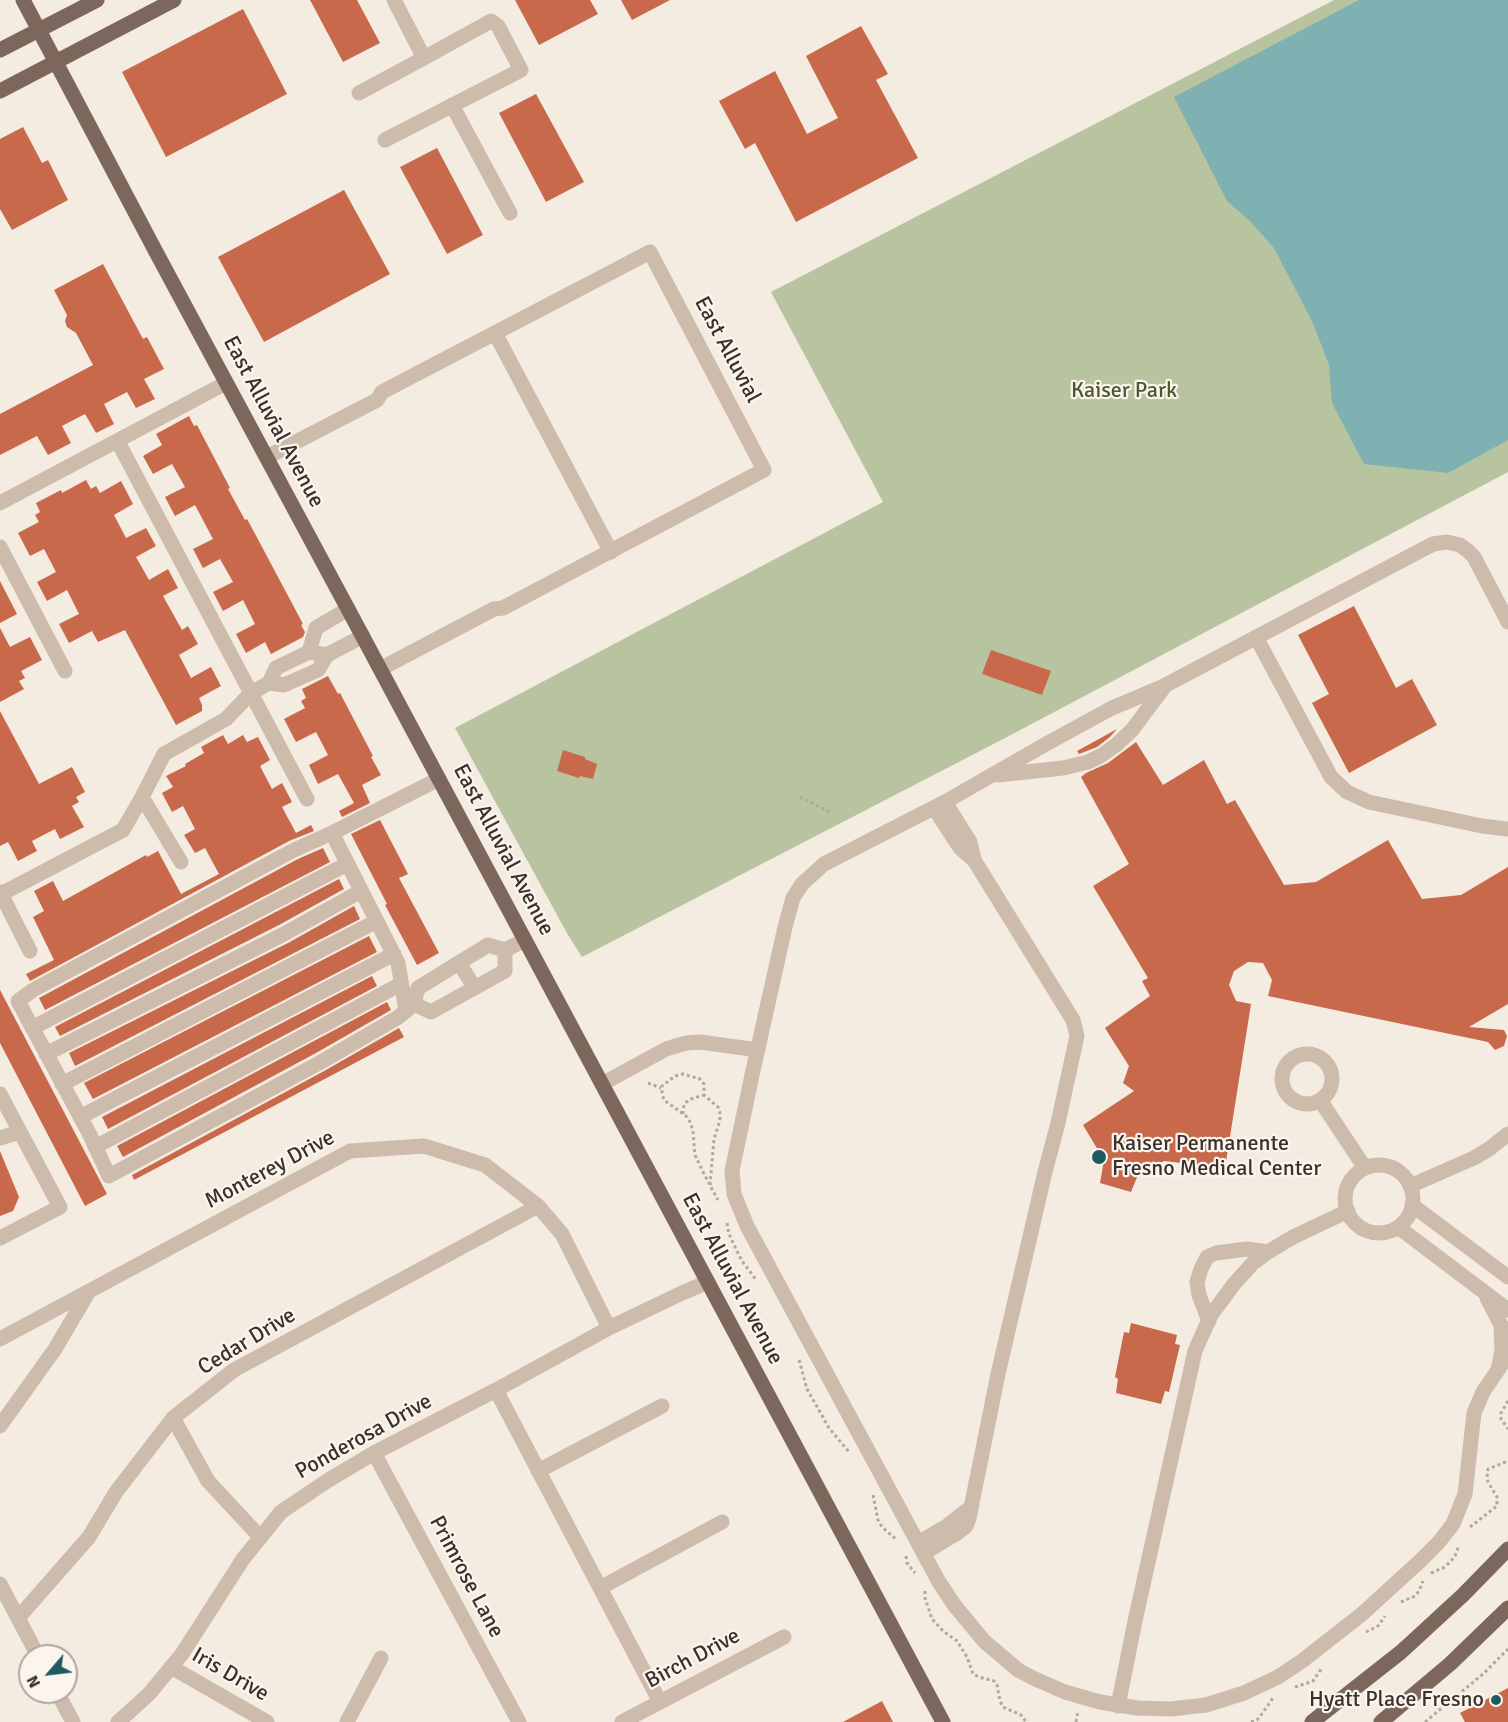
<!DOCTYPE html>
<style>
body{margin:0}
#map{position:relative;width:1508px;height:1722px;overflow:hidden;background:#f4ebe1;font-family:Signika,sans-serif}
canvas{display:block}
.north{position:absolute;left:18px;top:1644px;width:60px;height:60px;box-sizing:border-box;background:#fbf5ee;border:2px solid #aea6a0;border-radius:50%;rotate:242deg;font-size:16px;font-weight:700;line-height:24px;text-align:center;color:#3b302b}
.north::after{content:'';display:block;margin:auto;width:21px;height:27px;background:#1f5a5e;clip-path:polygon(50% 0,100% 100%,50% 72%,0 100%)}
</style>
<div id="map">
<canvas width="1508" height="1722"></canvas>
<div class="north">N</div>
</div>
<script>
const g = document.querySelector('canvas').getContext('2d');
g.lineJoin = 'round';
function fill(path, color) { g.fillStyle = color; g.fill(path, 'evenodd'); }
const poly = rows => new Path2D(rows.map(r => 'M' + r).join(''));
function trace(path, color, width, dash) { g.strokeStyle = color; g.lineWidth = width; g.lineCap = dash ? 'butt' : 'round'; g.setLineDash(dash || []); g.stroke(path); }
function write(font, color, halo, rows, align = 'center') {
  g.font = font + ' Signika,sans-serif'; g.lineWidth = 4.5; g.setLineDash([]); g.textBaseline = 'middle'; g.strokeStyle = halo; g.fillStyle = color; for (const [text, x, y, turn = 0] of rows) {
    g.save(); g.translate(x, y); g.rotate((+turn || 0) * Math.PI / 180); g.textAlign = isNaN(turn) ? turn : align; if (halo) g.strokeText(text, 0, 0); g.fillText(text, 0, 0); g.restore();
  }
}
fill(poly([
 [1334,0,1508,0,1508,472,1007,737,582,957,568,935,455,728,883,502,771,292]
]), '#b8c4a0');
fill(poly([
 [1359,0,1508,0,1508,440,1448,473,1364,464,1332,403,1329,365,1313,323,1274,248,1249,220,1227,201,1174,97]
]), '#7fb0b2');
fill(poly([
 [310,0,357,0,380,43,343,62],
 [515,0,590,0,598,14,539,45],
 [621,0,670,0,632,20],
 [243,9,287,94,166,157,122,72],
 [861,26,888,74,876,80,918,158,796,222,755,143,745,149,719,101,775,71,807,134,838,118,806,56],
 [536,94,584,182,546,202,499,113],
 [23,127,42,163,48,160,68,200,12,230,0,209,0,139],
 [437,148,483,235,447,254,400,167],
 [344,190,390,274,264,342,218,257],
 [103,264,143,339,147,337,164,369,144,379,155,399,136,408,127,392,104,404,114,424,96,433,85,414,62,426,71,443,48,455,37,436,0,455,0,414,93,365,76,333,67,327,65,321,67,315,54,290],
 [189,416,194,426,197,425,230,488,228,489,245,520,247,519,253,530,303,624,301,625,305,632,303,637,271,654,265,642,246,653,236,634,255,624,243,600,223,611,213,592,233,582,220,559,203,568,193,549,213,539,195,505,175,516,165,497,185,487,172,464,153,474,143,456,162,445,156,434],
 [86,480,91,489,96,486,100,493,121,481,133,504,114,515,126,538,146,528,156,546,136,557,149,580,168,569,178,588,163,596,182,630,188,626,198,644,179,655,191,678,211,667,221,686,199,698,202,705,202,711,176,725,125,630,98,642,92,631,69,643,59,624,79,614,67,590,47,601,37,582,56,572,44,549,30,556,18,533,39,522,35,515,40,512,36,503,61,490,62,493],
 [0,581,17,614,0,623],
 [1354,606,1396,688,1412,679,1437,725,1349,773,1312,703,1329,694,1298,635],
 [0,628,10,647,30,637,42,660,21,671,25,678,19,681,24,689,0,702],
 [991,650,1051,671,1042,695,982,674],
 [328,676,338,694,340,693,373,756,371,757,381,775,362,785,370,803,342,817,339,811,354,803,338,774,318,784,309,765,328,755,316,732,296,742,284,719,305,708,301,701,306,698,302,689],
 [0,711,39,784,72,767,85,792,76,797,79,802,72,806,84,827,60,839,55,829,32,841,37,851,18,861,8,842,0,846],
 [1117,729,1110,737,1097,747,1079,754,1077,751],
 [223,735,228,744,243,735,247,742,258,737,270,760,260,766,272,789,282,783,292,802,282,807,296,833,311,825,314,831,289,841,30,981,26,974,54,960,33,917,44,911,34,891,53,881,63,901,146,855,147,857,158,851,181,894,219,874,205,848,195,853,184,835,195,829,183,806,172,812,162,793,173,787,166,776,186,766,185,764,204,753,201,747],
 [1136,742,1163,785,1204,760,1227,804,1235,800,1284,885,1316,882,1388,840,1422,899,1461,895,1508,867,1508,1004,1469,1027,1504,1030,1507,1036,1504,1046,1495,1050,1488,1042,1268,996,1272,980,1263,963,1248,962,1234,971,1229,985,1236,1001,1251,1004,1225,1168,1164,1161,1138,1175,1131,1192,1100,1183,1104,1160,1083,1125,1134,1091,1123,1083,1129,1066,1105,1028,1150,996,1142,981,1148,978,1093,886,1129,864,1081,777,1086,773,1108,763],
 [563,750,585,757,585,759,597,764,593,779,580,776,579,778,557,771],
 [380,820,408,874,399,878,439,953,417,965,385,905,387,904,351,834],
 [323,848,330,862,45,1010,39,998,298,859],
 [339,879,344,889,279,925,60,1036,55,1027],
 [354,906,360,919,75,1066,69,1053,288,943],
 [369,936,377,952,93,1099,84,1083],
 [372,976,377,986,108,1129,102,1117],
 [0,990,107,1194,85,1206,0,1043],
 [387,1002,391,1010,316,1053,123,1157,117,1146],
 [399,1028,404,1037,134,1180,132,1175,326,1070],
 [0,1151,19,1197,13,1211,0,1216],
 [1131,1323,1177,1335,1175,1344,1180,1345,1169,1392,1165,1391,1161,1404,1116,1393,1118,1379,1115,1377,1124,1332,1129,1333],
 [1508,1688,1508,1722,1465,1722,1460,1713],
 [882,1701,893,1722,843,1722]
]), '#c8694b');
trace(poly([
 [800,797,829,812],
 [648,1083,661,1088],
 [683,1114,683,1109,685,1103,691,1099,704,1095],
 [710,1185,714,1139,720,1120,720,1113,718,1107,704,1095,704,1084,700,1079,683,1074,675,1076,662,1086,662,1094,664,1100,686,1116,690,1122,693,1131,695,1155,702,1170,710,1185,712,1189,718,1200],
 [727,1223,729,1234,734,1245,742,1261,757,1281],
 [799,1360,807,1389,829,1428,850,1453],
 [1508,1401,1501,1413,1501,1419,1508,1429],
 [873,1495,878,1520,882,1527,897,1540],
 [1470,1527,1497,1506,1497,1497,1488,1482,1487,1473,1488,1469,1508,1461],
 [906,1556,907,1563,915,1573],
 [1431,1573,1445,1567,1450,1562,1455,1556,1459,1545],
 [925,1591,925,1598,932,1619,943,1631,957,1641,967,1657,973,1674,979,1677,994,1681,997,1685,1000,1701,1003,1707,1021,1715,1026,1722],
 [1401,1602,1415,1596,1419,1591,1423,1581],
 [1366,1632,1378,1626,1385,1616],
 [1295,1687,1313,1681,1322,1668],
 [1076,1722,1078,1711],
 [1251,1722,1257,1720,1261,1715,1273,1698],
 [1425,1722,1483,1674,1508,1649]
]), '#b9a596', 3, [3, 3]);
trace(poly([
 [359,93,424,58,394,0],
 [452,105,510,213],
 [385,140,521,70,498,26,491,21,424,58],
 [495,333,611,552],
 [118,442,307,799],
 [267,457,377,400,382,392,650,252,764,470,503,608,494,609,380,669],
 [0,503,226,383],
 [0,547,65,671],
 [1508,622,1474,557,1468,551,1460,545,1447,542,1433,544,1162,687,1112,708,1046,744,945,802,824,864,802,884,793,898,785,927,752,1075,732,1171,734,1194,747,1226,939,1582,955,1606,984,1641,1018,1670,1033,1678,1065,1692,1100,1702,1137,1708,1171,1709,1206,1705,1244,1693,1278,1677,1302,1661,1362,1614,1419,1562,1439,1542,1453,1524,1465,1494,1474,1413,1483,1392,1508,1355],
 [1256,637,1331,777,1347,792,1369,802,1482,826,1508,829],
 [309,652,316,628,348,609],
 [269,683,284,685,318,670,327,655,363,636],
 [998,775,1063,768,1088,762,1102,755,1116,745,1132,730,1165,686],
 [142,797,181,862],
 [934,808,960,848,974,860],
 [332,833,439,779],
 [0,892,30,951],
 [1,894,123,830,142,797,164,754,226,719,251,693,269,683,276,668,309,652,327,655],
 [505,950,505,971,431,1012,414,1004,418,988,488,945,505,950,525,940],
 [459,963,475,988],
 [406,1011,398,963,332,833,294,850,33,990,18,1001,89,1133,109,1176,321,1062,397,1018,406,1011,414,1004],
 [32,1028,347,864],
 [46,1054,284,934,361,891],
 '1282 1079a25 25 0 1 1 50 0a25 25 0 1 1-50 0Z',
 [62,1084,377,921],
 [602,1084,666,1049,686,1043,700,1042,758,1050],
 [0,1094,60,1207,0,1238],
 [1320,1100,1365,1168],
 [80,1117,394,954],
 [0,1138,20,1132],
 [95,1147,401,984],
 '1345 1199a34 34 0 1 1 68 0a34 34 0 1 1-68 0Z',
 [1410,1186,1474,1158,1489,1149,1508,1134],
 [1412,1205,1508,1277],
 [1398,1227,1508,1310],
 [1487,1298,1501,1325,1502,1350,1499,1366],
 [1209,1321,1199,1295,1197,1282,1201,1269,1207,1257,1216,1253,1247,1249,1268,1252],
 [0,1339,350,1151,424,1146,485,1165,538,1206,562,1234,609,1328],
 [496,1390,660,1702],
 [173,1418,208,1481,260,1537],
 [0,1426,55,1349,88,1293],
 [374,1453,519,1722],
 [538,1471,662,1406],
 [918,1543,947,1526,970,1508],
 [924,1553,957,1533,966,1526,969,1518,998,1374,1045,1172,1058,1123,1077,1036,1073,1020,974,860,970,842,945,802],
 [0,1584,38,1656],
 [600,1588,722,1522],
 [18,1618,89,1537,116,1492,173,1418,234,1370,538,1206],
 [171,1667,267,1722],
 [57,1692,73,1722],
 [1118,1706,1135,1621,1195,1351,1211,1315,1234,1284,1253,1263,1268,1252,1293,1237,1348,1211],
 [118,1722,149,1694,182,1654,243,1559,281,1512,327,1481,374,1453,496,1390,609,1328,682,1293,708,1282],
 [347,1722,381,1658],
 [622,1722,784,1637]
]), '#cdbbac', 15);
trace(poly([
 [23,0,156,252,348,609,943,1722],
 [0,50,97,0],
 [0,91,174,0],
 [1312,1722,1401,1652,1463,1595,1508,1549],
 [1381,1722,1450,1664,1508,1608]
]), '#7d675c', 15);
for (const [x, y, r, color] of [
 [1099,1157,8,"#1f5a5e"],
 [1496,1700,6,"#1f5a5e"]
]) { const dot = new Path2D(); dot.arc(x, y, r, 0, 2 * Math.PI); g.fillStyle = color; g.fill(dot); trace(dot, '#fbf5ee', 2); }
write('22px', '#3b302b', '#fbf5ee', [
 ["East Alluvial",727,350,62],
 ["East Alluvial Avenue",273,422,62],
 ["East Alluvial Avenue",503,850,62],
 ["Monterey Drive",270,1170,-28],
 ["East Alluvial Avenue",732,1279,62],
 ["Cedar Drive",247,1342,-31],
 ["Ponderosa Drive",364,1437,-29],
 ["Primrose Lane",466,1577,62],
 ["Birch Drive",693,1659,-28],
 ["Iris Drive",230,1675,30]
]);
write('22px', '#4a5a2e', '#fbf5ee', [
 ["Kaiser Park",1124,391]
]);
write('22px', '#3b302b', '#fbf5ee', [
 ["Kaiser Permanente",1112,1144],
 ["Fresno Medical Center",1112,1169],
 ["Hyatt Place Fresno",1484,1700,"right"]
], 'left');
</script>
